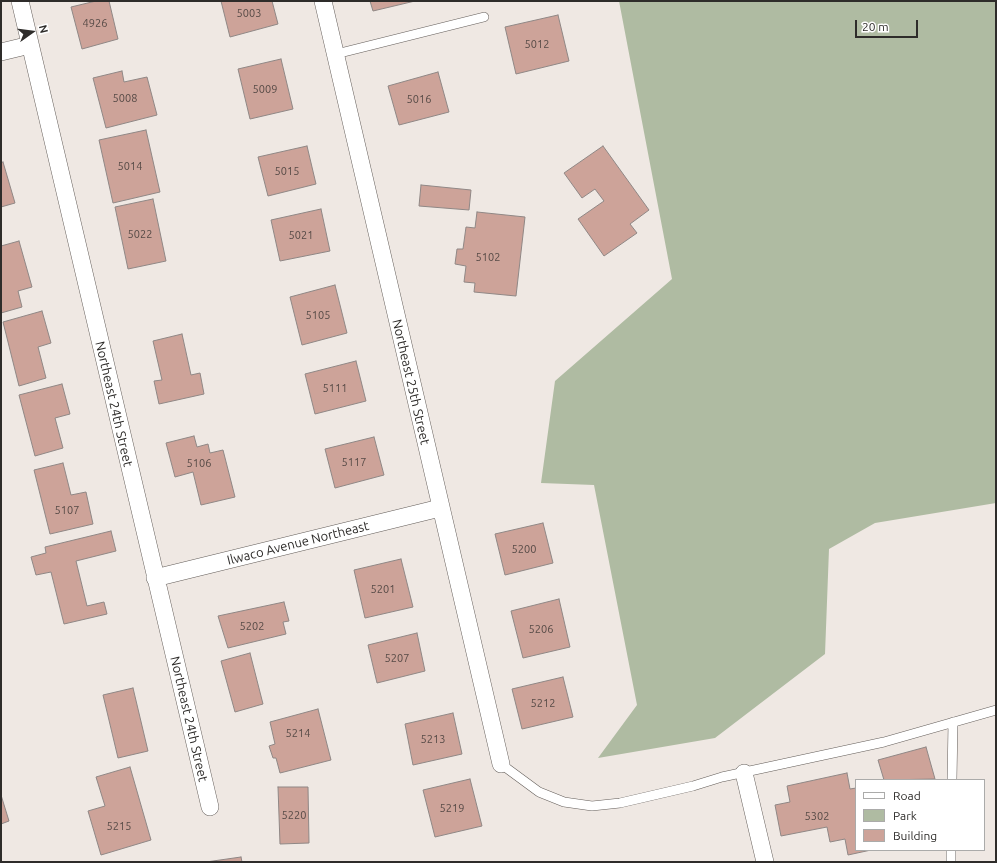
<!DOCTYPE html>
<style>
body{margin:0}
#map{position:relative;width:997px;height:863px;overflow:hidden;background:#efe8e3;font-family:Ubuntu,sans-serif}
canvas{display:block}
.frame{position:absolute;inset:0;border:2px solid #2e2c2a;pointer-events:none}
.legend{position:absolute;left:855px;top:779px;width:130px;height:72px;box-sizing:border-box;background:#fff;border:1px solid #ababaa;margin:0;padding:5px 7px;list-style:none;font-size:12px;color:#2e2c2a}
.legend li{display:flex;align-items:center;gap:8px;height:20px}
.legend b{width:20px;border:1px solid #ababaa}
.north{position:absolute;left:12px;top:12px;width:40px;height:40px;-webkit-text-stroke:3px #fff;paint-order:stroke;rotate:76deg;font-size:11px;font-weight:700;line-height:16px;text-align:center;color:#2e2c2a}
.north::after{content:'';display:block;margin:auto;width:14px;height:18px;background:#2e2c2a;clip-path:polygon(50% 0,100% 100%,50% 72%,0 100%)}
.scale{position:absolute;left:855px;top:20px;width:63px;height:18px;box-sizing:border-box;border:2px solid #2e2c2a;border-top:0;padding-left:5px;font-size:12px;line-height:14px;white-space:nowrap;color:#2e2c2a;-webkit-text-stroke:3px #fff;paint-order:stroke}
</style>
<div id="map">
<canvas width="997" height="863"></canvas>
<div class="frame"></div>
<ul class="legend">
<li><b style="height:5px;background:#fff"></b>Road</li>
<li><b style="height:11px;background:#afbba2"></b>Park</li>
<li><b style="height:11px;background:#cda399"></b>Building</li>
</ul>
<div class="north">N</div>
<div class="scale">20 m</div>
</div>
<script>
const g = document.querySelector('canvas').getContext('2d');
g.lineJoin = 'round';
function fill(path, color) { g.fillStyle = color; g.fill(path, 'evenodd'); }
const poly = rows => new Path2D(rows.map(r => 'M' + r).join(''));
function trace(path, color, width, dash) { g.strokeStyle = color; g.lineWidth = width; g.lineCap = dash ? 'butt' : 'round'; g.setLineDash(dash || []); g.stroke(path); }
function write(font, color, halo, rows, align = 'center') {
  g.font = font + ' Ubuntu,sans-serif'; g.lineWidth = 3; g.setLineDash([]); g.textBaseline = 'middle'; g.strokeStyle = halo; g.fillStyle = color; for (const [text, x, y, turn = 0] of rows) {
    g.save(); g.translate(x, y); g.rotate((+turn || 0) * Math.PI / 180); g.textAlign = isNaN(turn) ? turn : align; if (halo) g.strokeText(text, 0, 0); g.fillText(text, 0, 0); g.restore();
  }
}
fill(poly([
 [619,1,996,1,996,503,875,523,829,549,825,654,715,738,598,758,637,705,594,485,541,483,555,381,672,279]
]), '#afbba2');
const building = poly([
 [96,1,109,1,118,39,82,49,71,7,96,1],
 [221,1,272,1,278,24,230,37,221,1],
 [370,1,415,1,373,11,370,1],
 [558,15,569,61,516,74,505,27,558,15],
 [281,59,293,109,250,119,238,69,281,59],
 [122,71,124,82,147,77,157,115,106,128,93,78,122,71],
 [438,72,449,112,399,125,388,86,438,72],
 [146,130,160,192,113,203,99,140,146,130],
 [307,146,316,184,268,196,258,157,307,146],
 [603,146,649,210,630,224,637,233,604,256,578,219,604,201,595,189,582,198,564,173,603,146],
 [3,162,15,203,1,207,1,163,3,162],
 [421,185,471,190,469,210,419,206,421,185],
 [153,199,166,261,128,269,115,207,153,199],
 [321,209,330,251,280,261,271,220,321,209],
 [477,212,525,217,516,296,474,292,475,283,464,282,466,266,455,264,457,249,463,249,466,227,475,228,477,212],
 [19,241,32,287,18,291,22,307,1,313,1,246,19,241],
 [335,285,347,333,302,345,290,297,335,285],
 [42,311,51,343,38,347,46,378,19,386,3,322,42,311],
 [182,334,191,375,200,373,204,394,159,404,154,381,162,380,153,341,182,334],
 [356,361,366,401,315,414,305,374,356,361],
 [62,384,70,414,55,418,63,448,35,456,19,395,62,384],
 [194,436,197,447,208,444,210,453,223,450,235,497,201,505,193,472,175,477,166,443,194,436],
 [374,437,384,475,335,488,325,449,374,437],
 [63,463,71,495,86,492,93,524,50,534,34,470,63,463],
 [543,523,553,563,505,575,495,534,543,523],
 [111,531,116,551,76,561,87,606,104,602,107,614,64,624,51,572,36,575,31,557,46,553,45,547,111,531],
 [401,559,413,607,365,618,354,570,401,559],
 [559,599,570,647,523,658,511,611,559,599],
 [284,602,289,621,283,622,286,634,228,648,218,616,284,602],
 [417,633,425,671,377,683,368,645,417,633],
 [250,653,263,704,235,712,221,661,250,653],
 [563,677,573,717,522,729,512,689,563,677],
 [133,688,148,751,118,758,103,695,133,688],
 [318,709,331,760,280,773,276,758,273,758,269,746,275,744,270,722,318,709],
 [453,713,462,754,413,765,405,724,453,713],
 [926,747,935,779,884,780,878,760,926,747],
 [130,767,151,840,101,855,88,811,105,806,96,777,130,767],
 [847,773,850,789,856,788,856,850,871,850,848,855,845,839,830,842,827,827,781,836,775,805,790,802,787,786,847,773],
 [470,779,482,826,435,837,423,790,470,779],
 [278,787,308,787,309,843,280,844,278,787],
 [1,795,9,821,1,824,1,795],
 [241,857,242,862,206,862,241,857]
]);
fill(building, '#cda399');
trace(building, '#8f8785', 1);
const lane = poly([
 [336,54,484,17],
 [501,764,539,792,564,802,592,806,620,803,693,786,722,777,884,742,996,710],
 [952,780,953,722],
 [951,862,951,850]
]);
const street = poly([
 [20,1,210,807],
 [323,1,501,764],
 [1,52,30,45],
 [155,578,440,508],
 [744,773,765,862]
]);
trace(lane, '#645e5a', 10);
trace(street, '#645e5a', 18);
trace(lane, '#fff', 9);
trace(street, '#fff', 17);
write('11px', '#564a46', null, [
 ["5003",249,13],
 ["4926",95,23],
 ["5012",537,44],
 ["5009",265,89],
 ["5008",125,98],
 ["5016",419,99],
 ["5014",130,166],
 ["5015",287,171],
 ["5022",140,234],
 ["5021",301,235],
 ["5102",488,257],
 ["5105",318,315],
 ["5111",335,388],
 ["5117",354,462],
 ["5106",199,463],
 ["5107",67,510],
 ["5200",524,549],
 ["5201",383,589],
 ["5202",252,626],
 ["5206",541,629],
 ["5207",397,658],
 ["5212",543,703],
 ["5214",298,733],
 ["5213",433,739],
 ["5219",452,808],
 ["5220",294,815],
 ["5302",817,816],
 ["5215",119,826]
]);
write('13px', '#2e2c2a', '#fff', [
 ["Northeast 25th Street",411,382,77],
 ["Northeast 24th Street",114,404,77],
 ["Ilwaco Avenue Northeast",298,543,-14],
 ["Northeast 24th Street",189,719,77]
]);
</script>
